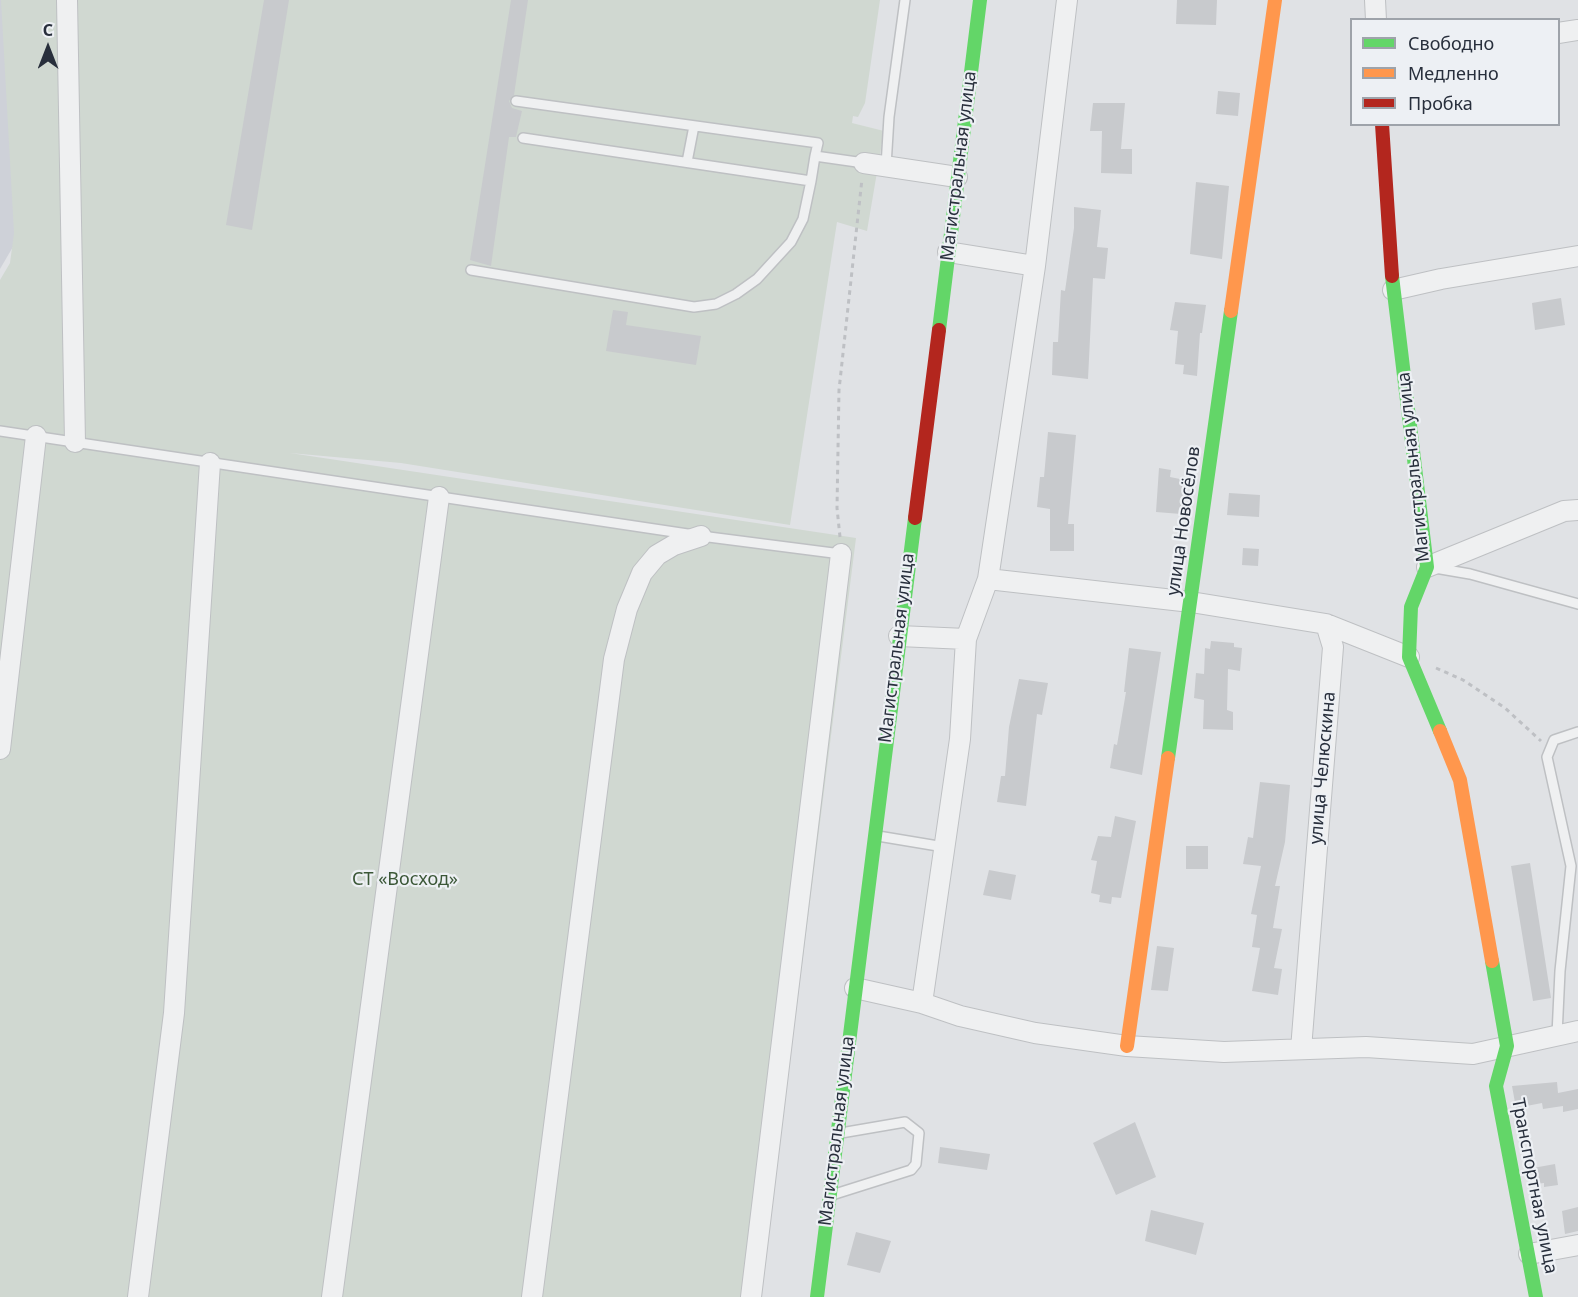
<!DOCTYPE html>
<meta charset="utf-8">
<style>
body{margin:0}
#map{position:relative;width:1578px;height:1297px;overflow:hidden;background:#e0e2e5;font-family:"Noto Sans",sans-serif}
canvas{display:block}
.legend{position:absolute;left:1350px;top:18px;width:210px;height:108px;box-sizing:border-box;background:#edf0f4;border:2px solid #9ea3aa;margin:0;padding:8px 10px;list-style:none;font-size:18px;color:#282f3c}
.legend li{display:flex;align-items:center;gap:12px;height:30px}
.legend b{width:30px;border:2px solid #9ea3aa}
.north{position:absolute;left:18px;top:18px;width:60px;height:60px;-webkit-text-stroke:4px #edf0f4;paint-order:stroke;rotate:0deg;font-size:16px;font-weight:700;line-height:24px;text-align:center;color:#282f3c}
.north::after{content:'';display:block;margin:auto;width:21px;height:27px;background:#282f3c;clip-path:polygon(50% 0,100% 100%,50% 72%,0 100%)}
</style>
<div id="map">
<canvas width="1578" height="1297"></canvas>
<ul class="legend">
<li><b style="height:8px;background:#63d668"></b>Свободно</li>
<li><b style="height:8px;background:#ff974d"></b>Медленно</li>
<li><b style="height:8px;background:#b3261e"></b>Пробка</li>
</ul>
<div class="north">С</div>
</div>
<script>
const g = document.querySelector('canvas').getContext('2d');
g.lineJoin = 'round';
function fill(path, color) { g.fillStyle = color; g.fill(path, 'evenodd'); }
const poly = rows => new Path2D(rows.map(r => 'M' + r).join(''));
function trace(path, color, width, dash) { g.strokeStyle = color; g.lineWidth = width; g.lineCap = dash ? 'butt' : 'round'; g.setLineDash(dash || []); g.stroke(path); }
function write(font, color, halo, rows, align = 'center') {
  g.font = font + ' "Noto Sans",sans-serif'; g.lineWidth = 4.5; g.setLineDash([]); g.textBaseline = 'middle'; g.strokeStyle = halo; g.fillStyle = color; for (const [text, x, y, turn = 0] of rows) {
    g.save(); g.translate(x, y); g.rotate((+turn || 0) * Math.PI / 180); g.textAlign = isNaN(turn) ? turn : align; if (halo) g.strokeText(text, 0, 0); g.fillText(text, 0, 0); g.restore();
  }
}
fill(poly([
 [0,0,20,0,24,228,0,269]
]), '#ced1d8');
fill(poly([
 [1,0,880,0,865,103,858,117,853,116,852,123,884,131,867,231,837,222,790,525,401,463,290,453,856,538,760,1297,0,1297,0,280,10,263,14,233]
]), '#d0d8d1');
fill(poly([
 [264,0,289,0,252,230,226,225],
 [511,0,528,0,514,95,509,101,512,108,522,111,516,137,509,137,491,266,470,260],
 [1177,0,1217,0,1216,25,1176,24],
 [1218,91,1240,93,1238,116,1216,114],
 [1093,103,1125,103,1121,149,1132,149,1132,174,1101,173,1102,131,1090,131],
 [1196,182,1229,186,1222,259,1190,254],
 [1074,207,1101,210,1097,247,1108,248,1105,279,1093,278,1088,379,1052,375,1053,342,1058,342,1061,290,1065,291,1074,228],
 [1561,298,1565,325,1535,330,1532,303],
 [1175,302,1206,305,1202,333,1200,333,1197,376,1183,374,1184,365,1175,364,1178,331,1170,330],
 [613,310,628,312,626,325,701,336,696,365,606,351],
 [1048,432,1076,435,1068,524,1074,524,1074,551,1050,551,1050,509,1037,507,1040,477,1044,477],
 [1159,468,1171,470,1170,477,1185,480,1181,514,1156,512],
 [1229,493,1260,495,1259,517,1227,515],
 [1243,548,1259,549,1258,566,1242,565],
 [1211,641,1234,643,1234,647,1242,648,1240,671,1228,669,1227,710,1233,712,1233,730,1203,729,1204,700,1194,698,1196,673,1204,674,1205,648,1210,649],
 [1129,648,1161,652,1142,775,1110,768,1114,744,1117,745,1126,692,1124,692],
 [1019,679,1048,683,1042,715,1037,714,1026,806,997,802,1001,776,1005,776,1009,727],
 [1260,782,1290,785,1285,842,1275,886,1280,886,1273,928,1282,929,1274,968,1282,969,1278,995,1252,991,1260,948,1252,947,1257,915,1251,914,1261,866,1243,864,1248,837,1253,838],
 [1115,816,1136,821,1121,898,1112,897,1111,904,1099,902,1100,895,1091,893,1097,861,1091,860,1098,836,1111,837],
 [1186,846,1208,846,1208,869,1186,869],
 [1530,863,1551,998,1533,1001,1511,866],
 [989,870,1016,875,1011,900,983,895],
 [1157,946,1174,948,1168,991,1151,990],
 [1557,1082,1558,1093,1578,1089,1578,1109,1563,1112,1563,1106,1543,1109,1542,1103,1516,1108,1512,1086],
 [1135,1122,1156,1177,1116,1195,1093,1143],
 [940,1147,990,1154,987,1170,938,1163],
 [1555,1164,1558,1185,1544,1187,1544,1183,1535,1184,1533,1168],
 [1578,1207,1578,1231,1565,1234,1562,1211],
 [1151,1210,1204,1223,1196,1255,1145,1241],
 [856,1232,891,1241,880,1273,847,1265]
]), '#c8cacd');
const lane = poly([
 [516,101,818,143,815,156,864,163],
 [523,138,811,181,815,156],
 [687,162,694,126],
 [886,166,889,117,905,0],
 [471,270,694,307,716,304,736,294,757,279,791,242,803,219,811,181],
 [0,431,701,536,841,554],
 [1435,568,1470,574,1578,604],
 [878,836,944,847],
 [1557,1035,1560,971,1571,866,1547,757,1554,740,1578,732],
 [835,1194,911,1170,916,1164,919,1133,905,1122,841,1133]
]);
const street = poly([
 [67,0,75,442],
 [1375,0,1376,20],
 [1558,33,1578,30],
 [864,163,957,177],
 [948,252,1035,266],
 [1393,290,1441,279,1578,256],
 [1427,567,1564,511,1578,510],
 [988,579,1191,602,1326,624,1333,647,1301,1049],
 [1326,624,1409,657],
 [899,636,966,639],
 [0,749,36,436],
 [855,988,922,1003,960,1016,1035,1033,1127,1046,1224,1052,1366,1047,1473,1054,1578,1031],
 [922,1003,960,739,966,639,988,579,1035,266,1067,0],
 [1529,1254,1578,1245],
 [138,1297,174,1013,210,463],
 [332,1297,439,497],
 [532,1297,614,659,627,609,642,573,657,555,674,545,701,536],
 [751,1297,841,554]
]);
trace(lane, '#bec0c3', 12);
trace(street, '#bec0c3', 22);
trace(poly([
 [840,537,837,508,839,390,862,179],
 [1436,668,1463,680,1505,708,1541,741]
]), '#bec0c4', 3, [4.5, 4.5]);
trace(lane, '#eff0f1', 9);
trace(street, '#eff0f1', 20);
trace(poly([
 [1392,276,1427,567,1411,607,1409,657,1440,731],
 [939,330,980,0],
 [1168,758,1231,311],
 [1492,961,1507,1046,1496,1086,1536,1297],
 [817,1297,915,518]
]), '#63d668', 14);
trace(poly([
 [1231,311,1275,0],
 [1440,731,1460,780,1492,961],
 [1127,1046,1168,758]
]), '#ff974d', 14);
trace(poly([
 [1382,124,1392,276],
 [915,518,939,330]
]), '#b3261e', 14);
write('18px', '#282f3c', '#edf0f4', [
 ["Магистральная улица",959,166,-83],
 ["Магистральная улица",1414,467,-96],
 ["улица Новосёлов",1184,521,-82],
 ["Магистральная улица",897,648,-83],
 ["улица Челюскина",1323,768,-85],
 ["Магистральная улица",837,1131,-83],
 ["Транспортная улица",1534,1186,79]
]);
write('18px', '#3b5737', '#edf0f4', [
 ["СТ «Восход»",405,880]
]);
</script>
